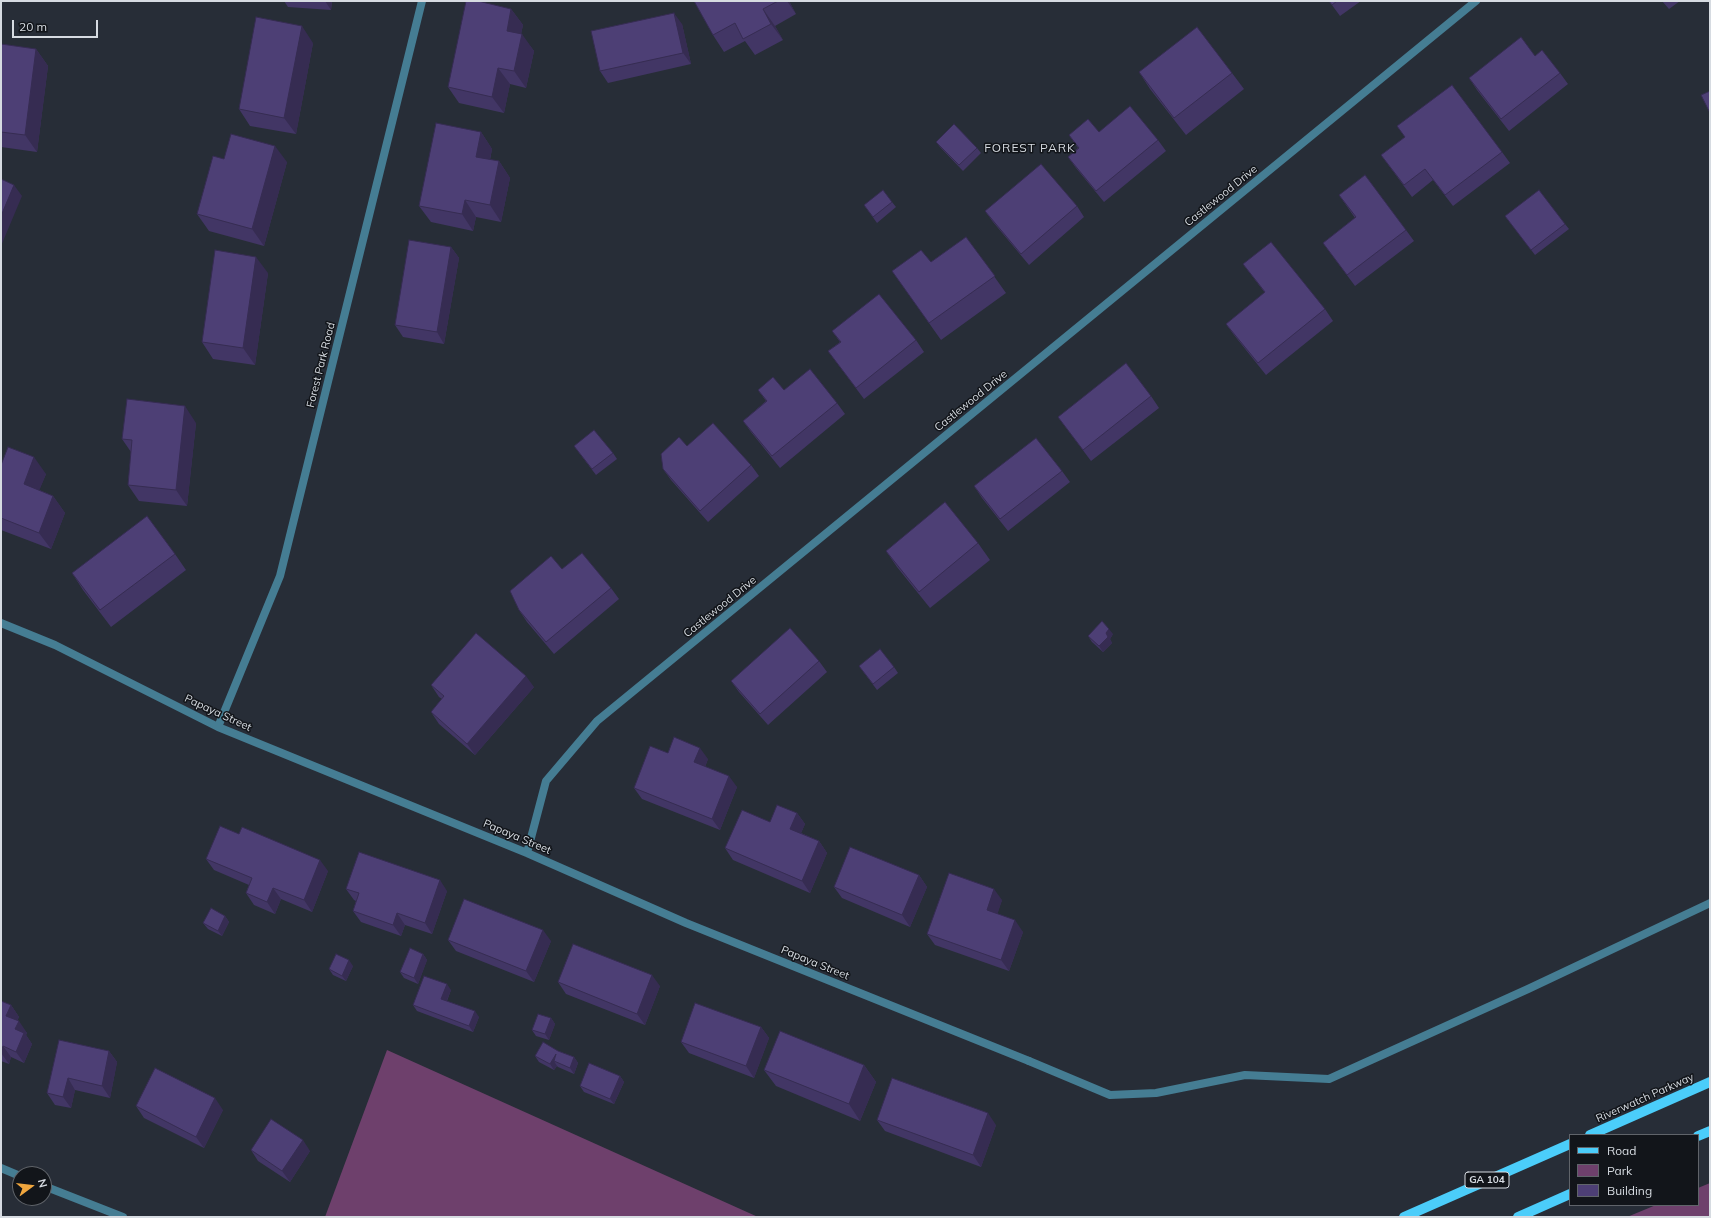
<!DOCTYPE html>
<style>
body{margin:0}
#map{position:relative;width:1711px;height:1218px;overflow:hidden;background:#272d37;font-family:Mulish,sans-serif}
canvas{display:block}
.frame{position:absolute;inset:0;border:2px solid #d6dbe1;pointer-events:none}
.legend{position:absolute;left:1569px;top:1134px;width:130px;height:72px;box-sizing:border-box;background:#12151a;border:1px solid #60646a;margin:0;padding:5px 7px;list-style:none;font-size:12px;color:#d6dbe1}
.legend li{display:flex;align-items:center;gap:8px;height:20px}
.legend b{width:20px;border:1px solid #60646a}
.north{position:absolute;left:12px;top:1166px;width:40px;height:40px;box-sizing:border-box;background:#12151a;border:1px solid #60646a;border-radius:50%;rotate:75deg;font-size:11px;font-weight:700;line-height:16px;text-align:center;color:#d6dbe1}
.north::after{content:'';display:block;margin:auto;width:14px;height:18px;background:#f0a63e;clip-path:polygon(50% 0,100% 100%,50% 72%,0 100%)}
.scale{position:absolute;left:12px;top:20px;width:86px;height:18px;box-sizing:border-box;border:2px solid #d6dbe1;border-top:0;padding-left:5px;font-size:12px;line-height:14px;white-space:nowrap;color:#d6dbe1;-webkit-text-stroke:3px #12151a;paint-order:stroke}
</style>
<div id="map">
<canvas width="1711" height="1218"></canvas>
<div class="frame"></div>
<ul class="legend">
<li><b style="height:5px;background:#4bcdfa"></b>Road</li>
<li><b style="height:11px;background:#6e406c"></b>Park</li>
<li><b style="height:11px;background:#4d3f75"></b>Building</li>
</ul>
<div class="north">N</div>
<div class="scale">20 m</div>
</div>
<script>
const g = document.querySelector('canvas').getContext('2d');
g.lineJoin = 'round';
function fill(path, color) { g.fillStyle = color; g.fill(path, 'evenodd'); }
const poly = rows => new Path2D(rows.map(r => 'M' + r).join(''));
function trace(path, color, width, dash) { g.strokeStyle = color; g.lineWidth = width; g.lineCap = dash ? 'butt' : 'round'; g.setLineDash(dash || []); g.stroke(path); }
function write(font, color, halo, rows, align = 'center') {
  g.font = font + ' Mulish,sans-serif'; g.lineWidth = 3; g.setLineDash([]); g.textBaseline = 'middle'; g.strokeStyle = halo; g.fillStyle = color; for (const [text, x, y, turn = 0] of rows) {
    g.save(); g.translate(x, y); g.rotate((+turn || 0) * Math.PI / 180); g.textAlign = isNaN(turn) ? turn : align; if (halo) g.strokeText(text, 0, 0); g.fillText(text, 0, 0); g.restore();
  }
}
fill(poly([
 [387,1050,658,1172,758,1217,325,1217],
 [1710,1183,1710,1217,1627,1217,1656,1205,1698,1205,1698,1188]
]), '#6e406c');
trace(poly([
 [1029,1061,1110,1095,1156,1093,1245,1075,1329,1079,1528,989,1710,903]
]), '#457d93', 8);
trace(poly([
 [1,623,55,645,218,727,527,853,686,923,1029,1061],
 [218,727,280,576,422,1],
 [527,853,546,781,597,721,1476,1],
 [1,1168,20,1176],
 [44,1186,123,1217]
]), '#457d93', 8);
trace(poly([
 [1590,1135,1710,1082],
 [1698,1136,1710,1131],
 [1404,1217,1570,1144],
 [1518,1217,1570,1194]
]), '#4bcdfa', 10);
fill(poly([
 [284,1,332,1,331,10,288,7],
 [694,1,789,1,796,14,775,26,783,40,755,55,745,41,724,52,713,35],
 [1329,1,1361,1,1340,16],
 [1662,1,1680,1,1669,9],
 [511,9,523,25,521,34,534,51,526,88,510,84,504,113,459,103,448,87],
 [682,24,691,64,608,83,600,71],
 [313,43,296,134,250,126,239,109],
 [1,44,36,49,48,66,37,152,1,147],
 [1535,56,1560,73,1568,84,1509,131,1477,90,1469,78],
 [1139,72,1232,73,1244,89,1186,135,1150,89],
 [1397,126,1502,152,1510,163,1453,206,1433,180,1412,197,1381,155,1405,137],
 [481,132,492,149,490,160,499,161,510,178,501,222,476,217,473,231,431,222,419,206],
 [1099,132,1158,140,1166,151,1104,202,1076,168,1068,157,1078,148,1069,135],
 [936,142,977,148,981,153,963,171,940,147],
 [224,159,287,162,264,246,209,231,197,214],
 [1339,195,1406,230,1414,241,1355,286,1323,243,1355,218],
 [892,202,896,207,877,223,864,205],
 [1077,206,1084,217,1029,265,993,222,985,211],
 [1505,216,1565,224,1569,229,1535,255],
 [966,237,1006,293,941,340,892,271,931,262],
 [451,247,459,258,444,344,403,337,395,325],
 [1243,264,1325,309,1333,321,1266,375,1234,335,1226,324,1265,293],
 [268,273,255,365,213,359,202,342],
 [832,331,916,340,924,352,864,399,828,351,840,342],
 [758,390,784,390,837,403,845,414,780,468,751,432,743,421,766,401],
 [1151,396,1159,408,1091,461,1058,417],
 [196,423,187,506,139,501,128,485,131,452,122,439],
 [574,446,613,453,617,459,596,475],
 [687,446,751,465,759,476,708,522,671,480,663,469],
 [1,465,46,474,39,490,53,496,65,513,51,549,1,530],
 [1062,471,1070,482,1008,531,982,498,974,486],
 [978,543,990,560,930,608,897,567,886,551],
 [175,554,186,570,111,627,83,590,72,573],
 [562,569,611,588,619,599,554,654,527,622,519,610],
 [1113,634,1110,639,1112,643,1103,652,1092,642,1088,636],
 [819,661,827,672,768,725,739,692,731,681],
 [859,666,894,667,898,673,877,690],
 [431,685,534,687,475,755,439,724,431,712,442,699,439,697],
 [708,759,705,767,737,787,720,830,642,799,634,788],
 [797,813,805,824,801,833,819,841,827,853,810,893,733,860,725,848,770,822],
 [206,859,328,871,312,912,281,899,275,914,254,905,246,893,249,885,214,870],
 [919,875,927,887,910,927,842,898,834,887],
 [346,889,447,891,432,934,405,925,401,936,361,922,353,911,356,901,354,900],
 [1002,900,997,914,1023,932,1009,971,935,945,927,934],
 [225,916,229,922,222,936,208,929,203,923],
 [448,940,551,941,534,982,456,951],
 [423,954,427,960,418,984,404,978,400,972],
 [353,966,346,981,333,975,329,969],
 [558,982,660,986,645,1025,566,994],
 [451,990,447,1001,479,1017,473,1032,417,1011,413,1005],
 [1,1001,11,1005,19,1017,17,1021,27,1033,26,1035,32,1044,24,1063,11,1057,9,1064,1,1061],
 [551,1018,555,1024,549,1040,536,1036,532,1030],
 [761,1027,769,1038,754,1078,689,1053,681,1042],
 [59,1040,109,1051,117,1062,110,1098,75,1090,71,1108,55,1105,47,1093],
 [558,1051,574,1057,578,1063,574,1074,558,1067,557,1066,554,1070,539,1062,535,1056],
 [864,1065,876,1082,860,1121,776,1086,764,1070],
 [620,1076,624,1082,614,1104,584,1092,580,1086],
 [136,1106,223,1110,204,1148,144,1118],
 [877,1120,996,1125,981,1167,885,1131],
 [251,1150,310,1151,290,1182,258,1161]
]), '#423665');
fill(poly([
 [325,1,332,1,331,10],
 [787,1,789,1,796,14],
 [511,9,523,25,518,48,507,31],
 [763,9,775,26,783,40,771,24],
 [674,13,682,24,691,64,683,53],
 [302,26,313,43,296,134,284,118],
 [522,34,534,51,526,88,514,71],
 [36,49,48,66,37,152,25,135],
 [498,68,510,84,504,113,492,97],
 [481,132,492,149,487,173,476,157],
 [275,146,287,162,264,246,252,229],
 [499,161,510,178,501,222,490,205],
 [14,185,22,196,1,246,1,216],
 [465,200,476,217,473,231,462,214],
 [451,247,459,258,444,344,437,332],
 [256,257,268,273,255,365,243,348],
 [185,406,196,423,187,506,176,490],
 [34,457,46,474,35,501,24,484],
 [53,496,65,513,51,549,39,533],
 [1109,629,1113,634,1110,639,1112,643,1103,652,1099,646,1106,633],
 [526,676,534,687,475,755,467,744],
 [700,748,708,759,702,774,694,762],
 [729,776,737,787,720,830,712,819],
 [797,813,805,824,798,840,790,829],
 [819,841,827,853,810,893,802,881],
 [320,860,328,871,312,912,304,900],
 [919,875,927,887,910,927,902,915],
 [440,880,447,891,432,934,425,923],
 [273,888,281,899,275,914,267,902],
 [994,889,1002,900,995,922,987,910],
 [397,913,405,925,401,936,393,925],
 [225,916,229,922,222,936,218,931],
 [1015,920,1023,932,1009,971,1001,960],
 [543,930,551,941,534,982,526,971],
 [423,954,427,960,418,984,414,978],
 [349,960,353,966,346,981,342,976],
 [652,975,660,986,645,1025,637,1014],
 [447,984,451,990,445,1005,441,999],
 [11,1005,19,1017,14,1027,6,1016],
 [475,1011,479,1017,473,1032,469,1026],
 [551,1018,555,1024,549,1040,545,1034],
 [19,1021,27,1033,26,1035,32,1044,24,1063,16,1052,15,1029],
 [761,1027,769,1038,754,1078,746,1066],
 [3,1046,11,1057,9,1064,1,1053],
 [109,1051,117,1062,110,1098,102,1086],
 [556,1054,554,1061,557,1066,554,1070,550,1064],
 [574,1057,578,1063,574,1074,570,1068],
 [864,1065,876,1082,860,1121,849,1104],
 [620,1076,624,1082,614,1104,610,1099],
 [68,1078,75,1090,71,1108,63,1097],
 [215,1098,223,1110,204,1148,196,1137],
 [988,1113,996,1125,981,1167,973,1155],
 [303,1140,310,1151,290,1182,282,1171]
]), '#362c52');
const building = poly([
 [466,1,478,1,511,9,507,31,522,34,514,71,498,68,492,97,448,87,466,1],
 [694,1,778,1,763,9,771,24,743,39,735,23,713,35,694,1],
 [1329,1,1337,1,1332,5,1329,1],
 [674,13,683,53,600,71,591,31,674,13],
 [256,17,302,26,284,118,239,109,256,17],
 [1197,27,1232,73,1174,118,1139,72,1197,27],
 [1521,37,1535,56,1542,50,1560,73,1501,119,1469,78,1521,37],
 [1,44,36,49,25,135,1,132,1,44],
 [1452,85,1502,152,1445,195,1425,169,1404,185,1381,155,1405,137,1397,126,1452,85],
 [1710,91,1710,113,1701,95,1710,91],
 [1130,106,1158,140,1096,191,1068,157,1079,148,1069,135,1088,119,1099,132,1130,106],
 [436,123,481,132,476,157,499,161,490,205,465,200,462,214,419,206,436,123],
 [954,124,977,148,959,165,936,142,954,124],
 [231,134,275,146,252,229,197,214,213,156,224,159,231,134],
 [1041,164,1077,206,1021,254,985,211,1041,164],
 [1365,175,1406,230,1347,275,1323,243,1356,217,1339,195,1365,175],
 [1,179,14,185,1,216,1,179],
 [883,190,892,202,873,217,864,205,883,190],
 [1539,190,1565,224,1531,250,1505,216,1539,190],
 [966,237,995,276,929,323,892,271,921,250,931,262,966,237],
 [409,240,451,247,437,332,395,325,409,240],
 [1271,242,1325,309,1258,363,1226,324,1265,292,1243,264,1271,242],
 [215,250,256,257,243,348,202,342,215,250],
 [879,294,916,340,856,388,828,351,841,342,832,331,879,294],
 [1126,363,1151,396,1083,450,1058,417,1126,363],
 [810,369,837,403,772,456,743,421,767,401,758,390,773,377,784,390,810,369],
 [127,399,185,406,176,490,128,485,132,440,122,439,127,399],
 [713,423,751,465,700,511,663,469,661,454,679,437,687,446,713,423],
 [594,430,613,453,592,469,574,446,594,430],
 [1036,438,1062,471,1000,519,974,486,1036,438],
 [8,447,34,457,24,484,53,496,39,533,1,518,1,465,8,447],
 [945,502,978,543,919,592,886,551,945,502],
 [147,516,175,554,100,610,72,573,147,516],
 [582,553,611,588,546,642,519,610,510,591,551,556,562,569,582,553],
 [1102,621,1109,629,1106,633,1108,637,1099,646,1088,636,1102,621],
 [790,628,819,661,760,714,731,681,790,628],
 [476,633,526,676,467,744,431,712,444,696,431,685,476,633],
 [880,649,894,667,873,684,859,666,880,649],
 [674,737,700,748,694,762,729,776,712,819,634,788,650,746,668,753,674,737],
 [777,805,797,813,790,829,819,841,802,881,725,848,742,810,770,822,777,805],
 [220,826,239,834,242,827,320,860,304,900,273,888,267,902,246,893,252,878,206,859,220,826],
 [850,847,919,875,902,915,834,887,850,847],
 [359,852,440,880,425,923,397,913,393,925,353,911,359,893,346,889,359,852],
 [949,873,994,889,987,910,1015,920,1001,960,927,934,949,873],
 [464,899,543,930,526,971,448,940,464,899],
 [211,908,225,916,218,931,203,923,211,908],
 [573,944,652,975,637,1014,558,982,573,944],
 [410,948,423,954,414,978,400,972,410,948],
 [336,954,349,960,342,976,329,969,336,954],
 [424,976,447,984,441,999,475,1011,469,1026,413,1005,424,976],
 [1,1001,11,1005,6,1016,19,1021,15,1029,24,1033,16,1052,3,1046,1,1052,1,1001],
 [695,1003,761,1027,746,1066,681,1042,695,1003],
 [538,1014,551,1018,545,1034,532,1030,538,1014],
 [780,1031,864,1065,849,1104,764,1070,780,1031],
 [59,1040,109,1051,102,1086,68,1078,63,1097,47,1093,59,1040],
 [543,1042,558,1051,574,1057,570,1068,554,1061,556,1054,550,1064,535,1056,543,1042],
 [589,1063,620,1076,610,1099,580,1086,589,1063],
 [155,1068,215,1098,196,1137,136,1106,155,1068],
 [892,1078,988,1113,973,1155,877,1120,892,1078],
 [271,1119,303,1140,282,1171,251,1150,271,1119]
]);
fill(building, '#4d3f75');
trace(building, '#362c52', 1);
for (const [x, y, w] of [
 [1487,1180,44]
]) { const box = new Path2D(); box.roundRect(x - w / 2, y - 8, w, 16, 3); g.fillStyle = '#12151a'; g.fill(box); trace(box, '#d6dbe1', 1); }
write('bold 10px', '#d6dbe1', null, [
 ["GA 104",1487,1180]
]);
write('11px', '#d6dbe1', '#12151a', [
 ["Castlewood Drive",1221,196,-39],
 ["Forest Park Road",321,365,-76],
 ["Castlewood Drive",971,401,-39],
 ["Castlewood Drive",720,607,-39],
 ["Papaya Street",218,713,25],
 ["Papaya Street",517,837,23],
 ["Papaya Street",815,963,22],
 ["Riverwatch Parkway",1645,1098,-24]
]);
g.letterSpacing = '1px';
write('12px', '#d6dbe1', '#12151a', [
 ["FOREST PARK",1030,148]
]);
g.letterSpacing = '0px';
</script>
